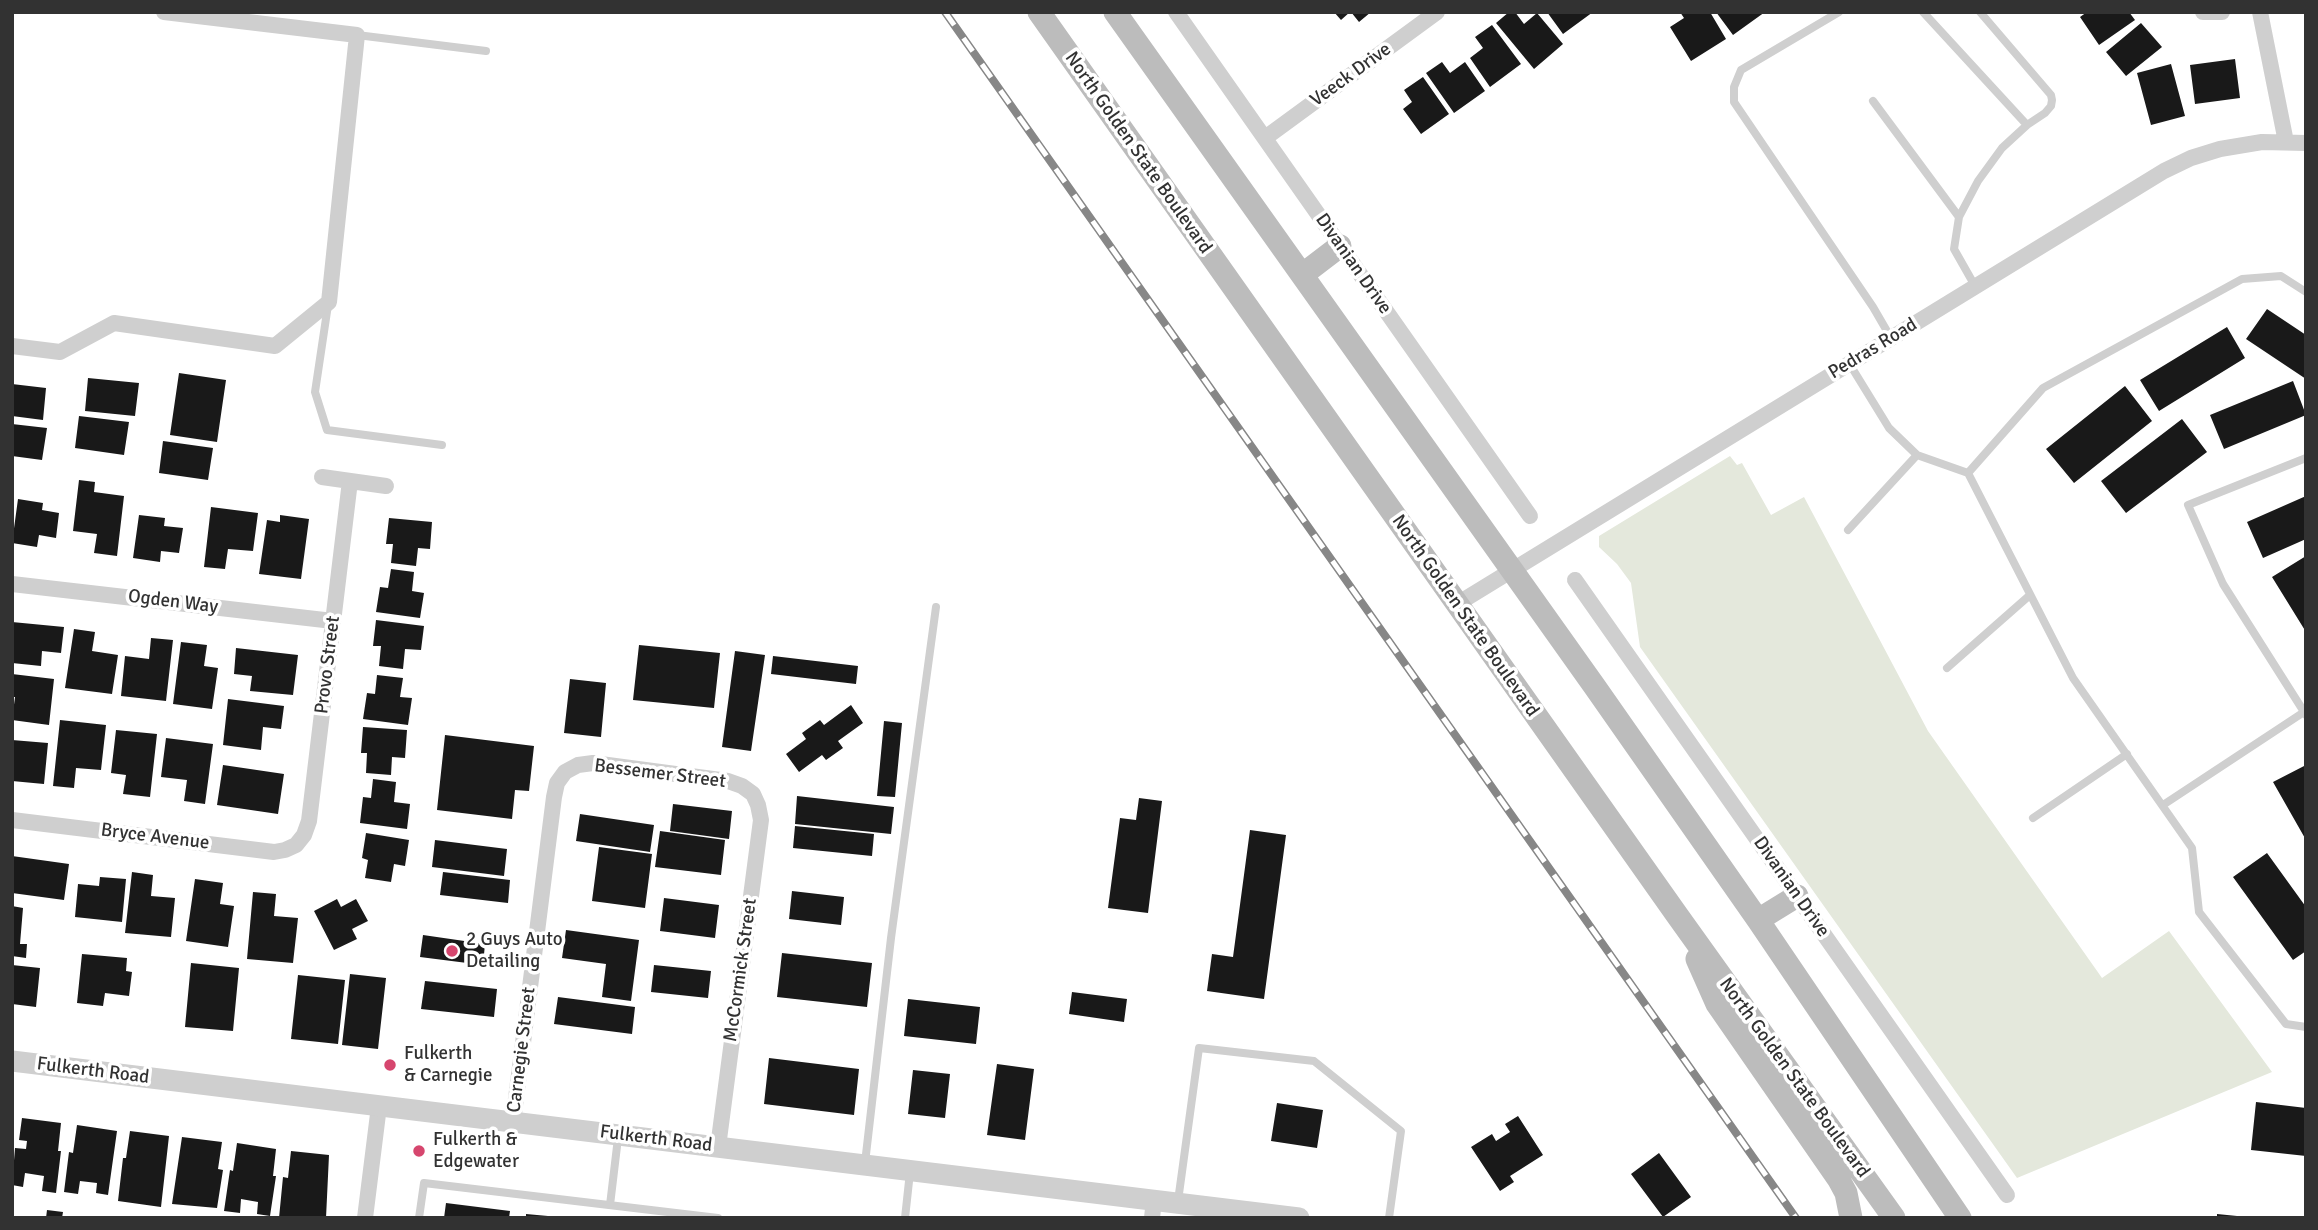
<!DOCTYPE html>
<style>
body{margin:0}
#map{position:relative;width:2318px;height:1230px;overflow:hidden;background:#fff;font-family:Signika,sans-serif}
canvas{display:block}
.frame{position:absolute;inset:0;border:14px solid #323232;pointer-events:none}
</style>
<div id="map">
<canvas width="2318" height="1230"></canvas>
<div class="frame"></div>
</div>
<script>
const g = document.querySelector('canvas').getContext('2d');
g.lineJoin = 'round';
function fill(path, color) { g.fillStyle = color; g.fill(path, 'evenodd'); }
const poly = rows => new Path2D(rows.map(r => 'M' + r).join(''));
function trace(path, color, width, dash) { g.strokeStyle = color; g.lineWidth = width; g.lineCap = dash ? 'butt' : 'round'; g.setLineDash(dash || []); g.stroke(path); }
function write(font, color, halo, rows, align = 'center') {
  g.font = font + ' Signika,sans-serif'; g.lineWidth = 7; g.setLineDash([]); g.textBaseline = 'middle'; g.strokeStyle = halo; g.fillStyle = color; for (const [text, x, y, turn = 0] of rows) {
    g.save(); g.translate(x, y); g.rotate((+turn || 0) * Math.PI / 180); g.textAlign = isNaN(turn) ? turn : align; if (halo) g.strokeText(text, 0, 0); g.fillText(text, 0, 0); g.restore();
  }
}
fill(poly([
 [1730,456,1737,465,1742,463,1771,515,1804,497,1928,731,2102,978,2169,931,2272,1072,2017,1178,1640,647,1631,583,1617,564,1599,547,1599,536]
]), '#e4e8dc');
fill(poly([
 [1334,12,1350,12,1341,20],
 [1351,12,1371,12,1359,22],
 [1509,12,1515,12,1524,24,1537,13,1563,44,1534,69,1496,23],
 [1547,12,1593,12,1563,34],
 [1680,12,1710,12,1726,39,1691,61,1670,27,1684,18],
 [1716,12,1765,12,1733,35],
 [2087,12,2129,12,2135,20,2099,45,2080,17],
 [2141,23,2162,47,2126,76,2106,52],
 [1492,25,1521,64,1490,87,1470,58,1483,48,1475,37],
 [2235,59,2240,98,2195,104,2190,65],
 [1442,62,1450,73,1465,62,1485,91,1454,113,1426,73],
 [2171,64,2185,116,2151,125,2137,73],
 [1423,77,1449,114,1421,134,1403,109,1412,102,1404,90],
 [2267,309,2306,335,2306,379,2246,339],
 [2227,327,2245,358,2159,411,2140,380],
 [179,373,226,380,217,442,170,435],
 [88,378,139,383,135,416,85,411],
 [2293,381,2306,415,2224,449,2210,415],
 [12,384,46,388,43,420,12,416],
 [2125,386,2152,421,2074,483,2046,449],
 [79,416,129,422,124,455,75,448],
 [2182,419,2207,452,2126,513,2101,481],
 [12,424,47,428,42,460,12,456],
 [163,441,213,448,208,480,159,473],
 [79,480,95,482,94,492,124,496,117,556,94,553,97,534,73,531],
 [2306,496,2306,539,2263,558,2247,522],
 [18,499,43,503,42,510,59,513,56,538,39,535,37,547,12,543],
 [211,507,258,513,253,551,228,549,225,569,204,567],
 [139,515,165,518,164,526,183,528,179,553,161,551,160,562,133,558],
 [280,515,309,519,301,579,259,574,267,520,280,522],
 [389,518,432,522,430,549,418,548,416,566,391,563,393,544,386,544],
 [2306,556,2306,632,2272,577],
 [391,569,414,572,412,591,424,593,420,618,376,612,380,587,388,588],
 [376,620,424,626,421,650,405,649,403,669,379,666,381,646,373,646],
 [12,622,64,627,61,653,42,651,41,666,12,663],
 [74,629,95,632,92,651,118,655,112,694,65,688],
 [151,638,173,640,166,701,121,696,125,656,149,659],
 [181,642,207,645,204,666,218,668,212,709,173,704],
 [639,645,720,653,714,708,633,700],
 [236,648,298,655,293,695,250,691,252,676,234,674],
 [735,651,765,655,751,751,722,747],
 [773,656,858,666,856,684,771,674],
 [12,674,54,679,49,725,12,720,15,697,12,697],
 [377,675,403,678,400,697,412,698,408,725,363,719,367,693,375,694],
 [570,679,606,683,601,737,564,733],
 [228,699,284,706,281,729,263,727,261,750,223,745],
 [851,705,863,723,838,741,843,748,826,760,822,755,799,772,786,754,806,739,802,733,820,720,824,725],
 [60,720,106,725,101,770,76,768,74,788,53,786],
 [884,721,902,723,895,797,877,796],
 [363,727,407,730,405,758,392,757,391,775,366,773,367,753,361,753],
 [116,730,157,734,150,797,123,794,126,775,111,773],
 [445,735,534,746,529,791,515,790,512,819,437,810],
 [166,738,213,744,205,804,184,801,187,780,161,777],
 [12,740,48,743,44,784,12,781],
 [223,765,284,774,278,814,217,805],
 [2306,765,2306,840,2273,782],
 [373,779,396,782,394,802,410,804,407,829,360,823,363,797,371,798],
 [797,796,894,807,891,834,795,824],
 [1139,798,1162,801,1148,913,1108,908,1120,818,1136,820],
 [673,804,732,811,729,839,670,831],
 [580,814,654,825,650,852,576,841],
 [795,826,874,834,872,856,793,848],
 [1250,830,1286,835,1264,999,1207,991,1212,954,1233,957],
 [660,831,725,840,721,875,655,867],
 [366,833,409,840,405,866,394,864,391,882,365,878,368,860,362,858],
 [435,840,507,849,504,876,432,867],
 [599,847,652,854,645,908,592,901],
 [2267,853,2306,907,2306,951,2293,960,2233,877],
 [12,856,69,864,64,900,12,893],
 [132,872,153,875,151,896,175,898,171,937,125,933],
 [443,872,510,880,508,903,440,895],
 [100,877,126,879,122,922,75,917,78,884,99,886],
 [195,879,223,883,220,904,234,906,228,947,186,941],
 [792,891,844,897,841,925,789,919],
 [253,892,276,894,274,916,298,918,293,963,247,959],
 [664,898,719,905,715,938,660,931],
 [337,899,341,907,356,899,368,921,352,929,357,939,334,950,314,911],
 [12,906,23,908,20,944,27,944,26,958,12,956],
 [566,930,639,940,631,1001,602,997,606,964,562,958],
 [423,935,485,944,483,965,420,957],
 [782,953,872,963,867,1007,777,997],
 [82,954,127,958,126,971,132,972,129,996,105,993,103,1006,77,1003],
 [191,963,239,968,233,1031,185,1027],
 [12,965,40,968,36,1007,12,1004],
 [654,965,711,971,708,998,651,992],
 [350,974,386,978,378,1049,342,1045],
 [298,975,345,980,338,1044,291,1039],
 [425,981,497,989,494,1017,421,1009],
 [1072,992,1127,999,1124,1022,1069,1014],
 [558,997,635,1007,632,1034,554,1024],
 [908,999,980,1007,976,1044,904,1036],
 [769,1058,859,1069,854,1115,764,1104],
 [997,1064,1034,1069,1025,1140,987,1135],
 [913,1070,950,1074,945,1118,908,1114],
 [2256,1102,2306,1108,2306,1156,2251,1150],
 [1277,1103,1323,1110,1317,1148,1271,1141],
 [1518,1116,1543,1155,1510,1176,1514,1182,1500,1191,1471,1147,1492,1134,1496,1141,1510,1132,1505,1124],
 [22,1118,61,1123,58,1151,61,1151,56,1193,42,1191,44,1176,25,1173,23,1187,12,1185,15,1148,26,1149,27,1141,19,1140],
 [77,1125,117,1131,108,1195,96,1193,97,1183,80,1181,78,1194,64,1192,69,1152,73,1153],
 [130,1131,169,1136,161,1207,118,1201,123,1158,126,1158],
 [182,1137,222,1142,218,1169,223,1170,217,1208,172,1204],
 [237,1143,276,1149,273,1176,276,1176,270,1216,257,1214,258,1202,241,1199,240,1213,224,1211,230,1170,233,1171],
 [291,1151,329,1155,326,1218,279,1218,283,1177,288,1178],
 [1659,1153,1691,1197,1663,1217,1631,1174],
 [446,1203,510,1211,509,1218,444,1218],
 [47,1210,63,1212,62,1218,46,1218],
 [526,1214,548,1216,548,1218,526,1218],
 [2217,1214,2237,1216,2237,1218,2217,1218]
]), '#191919');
trace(poly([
 [1839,12,1741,70,1734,87,1734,102,1873,307,1891,338],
 [1923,12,2027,125],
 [357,35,486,51],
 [1873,101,1959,217],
 [1975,286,1954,249,1959,217,1978,181,2002,148,2027,125,2045,113,2051,106,2052,100,2051,95,1980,12],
 [328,305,315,392,327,430,442,445],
 [1849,363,1889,428,1917,455,1968,473,2073,678,2192,848,2199,912,2286,1024,2306,1027],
 [2306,458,2188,505,2223,584,2306,715],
 [1968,473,2043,388,2242,279,2281,276,2306,292],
 [1848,530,1917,455],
 [1947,668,2030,595],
 [2163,805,2304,712],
 [2033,818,2127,754],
 [865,1163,891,938,936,607],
 [1178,1201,1199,1048,1314,1061,1401,1131,1389,1218],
 [610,1205,618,1138],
 [419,1218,424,1183,718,1218],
 [905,1218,910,1172]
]), '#cfcfcf', 8);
trace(poly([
 [1176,12,1530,516],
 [2203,12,2222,12],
 [2260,12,2286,142],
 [1265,138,1437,12],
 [12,346,60,352,114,323,275,346,329,302,357,35,164,12],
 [322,477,386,486],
 [1575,580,2007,1195],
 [12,584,333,621],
 [1457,604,2164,171,2191,158,2220,149,2262,142,2306,143],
 [12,820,274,852,285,850,296,845,304,835,309,821,350,481],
 [513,1122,554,797,557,783,565,772,578,765,593,763,728,781,742,786,753,794,758,805,761,820,718,1147],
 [365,1218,379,1106],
 [1152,1218,1154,1200]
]), '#cfcfcf', 16);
trace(poly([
 [12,1061,1299,1218]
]), '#cfcfcf', 21);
trace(poly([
 [1039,12,1677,915,1894,1218],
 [1115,12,1595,687,1758,920,1960,1218],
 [1302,275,1340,246],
 [1758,920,1797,896],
 [1697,959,1717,1004,1839,1180,1846,1193,1851,1218]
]), '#bcbcbc', 23);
const rail = poly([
 [945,12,1796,1218]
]);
trace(rail, '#878787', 8);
trace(rail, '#fff', 5, [16]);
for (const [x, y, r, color] of [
 [452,951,7,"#d6466e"],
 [390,1065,7,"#d6466e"],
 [419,1151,7,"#d6466e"]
]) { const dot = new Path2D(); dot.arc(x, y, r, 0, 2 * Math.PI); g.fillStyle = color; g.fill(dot); trace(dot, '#fff', 2.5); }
write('19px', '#323232', '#fff', [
 ["Veeck Drive",1351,75,-36],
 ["North Golden State Boulevard",1138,153,55],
 ["Divanian Drive",1353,264,55],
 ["Pedras Road",1873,349,-31],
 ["Ogden Way",173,602,7],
 ["North Golden State Boulevard",1465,616,55],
 ["Provo Street",328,665,-83],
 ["Bessemer Street",660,774,7],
 ["Bryce Avenue",155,837,7],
 ["Divanian Drive",1791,887,55],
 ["McCormick Street",741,970,-82],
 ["Carnegie Street",522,1050,-83],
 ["Fulkerth Road",93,1071,7],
 ["North Golden State Boulevard",1794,1078,54],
 ["Fulkerth Road",656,1139,7]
]);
write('19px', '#323232', '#fff', [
 ["2 Guys Auto",466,940],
 ["Detailing",466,962],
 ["Fulkerth",404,1054],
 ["& Carnegie",404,1076],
 ["Fulkerth &",433,1140],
 ["Edgewater",433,1162]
], 'left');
</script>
